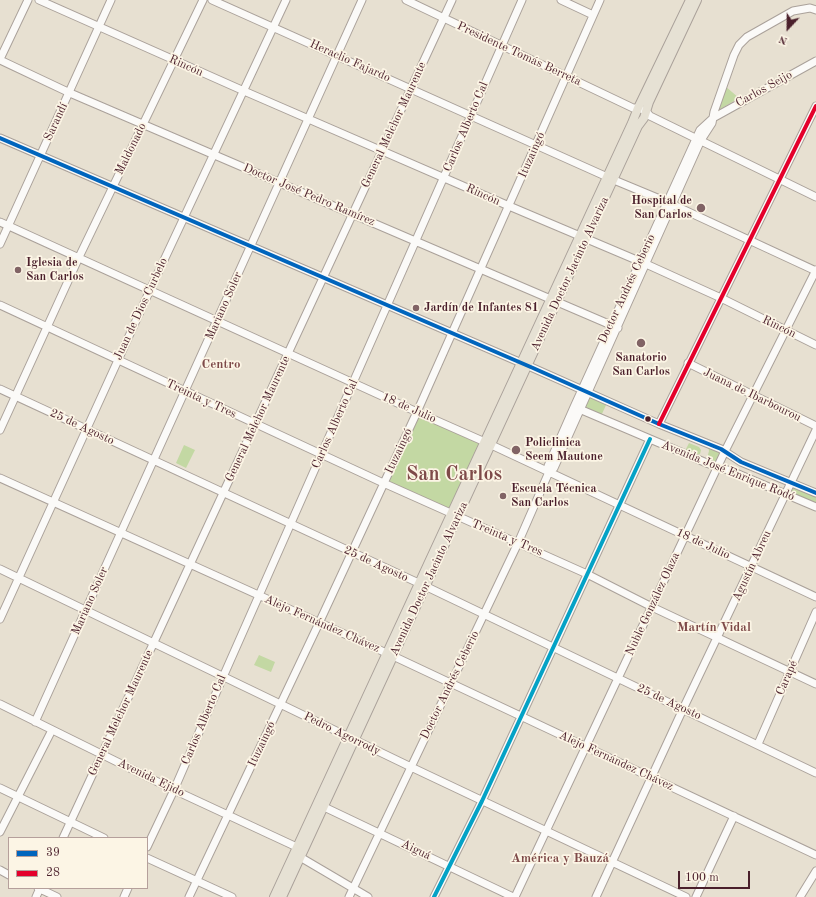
<!DOCTYPE html>
<meta charset="utf-8">
<style>
body{margin:0}
#map{position:relative;width:816px;height:897px;overflow:hidden;background:#e7e0d1;font-family:"Old Standard TT",serif}
canvas{display:block}
.legend{position:absolute;left:8px;top:837px;width:140px;height:52px;box-sizing:border-box;background:#fcf5e5;border:1px solid #b59f9b;margin:0;padding:5px 7px;list-style:none;font-size:12px;color:#4a1f2b}
.legend li{display:flex;align-items:center;gap:8px;height:20px}
.legend b{width:20px;border:1px solid #b59f9b}
.north{position:absolute;left:768px;top:8px;width:40px;height:40px;-webkit-text-stroke:3px #fcf5e5;paint-order:stroke;rotate:202deg;font-size:11px;font-weight:700;line-height:16px;text-align:center;color:#4a1f2b}
.north::after{content:'';display:block;margin:auto;width:14px;height:18px;background:#4a1f2b;clip-path:polygon(50% 0,100% 100%,50% 72%,0 100%)}
.scale{position:absolute;left:678px;top:871px;width:72px;height:18px;box-sizing:border-box;border:2px solid #4a1f2b;border-top:0;padding-left:5px;font-size:12px;line-height:14px;white-space:nowrap;color:#4a1f2b;-webkit-text-stroke:3px #fcf5e5;paint-order:stroke}
</style>
<div id="map">
<canvas width="816" height="897"></canvas>
<ul class="legend">
<li><b style="height:5px;background:#0065bd"></b>39</li>
<li><b style="height:5px;background:#e4002b"></b>28</li>
</ul>
<div class="north">N</div>
<div class="scale">100 m</div>
</div>
<script>
const g = document.querySelector('canvas').getContext('2d');
g.lineJoin = 'round';
function fill(path, color) { g.fillStyle = color; g.fill(path, 'evenodd'); }
const poly = rows => new Path2D(rows.map(r => 'M' + r).join(''));
function trace(path, color, width, dash) { g.strokeStyle = color; g.lineWidth = width; g.lineCap = dash ? 'butt' : 'round'; g.setLineDash(dash || []); g.stroke(path); }
function write(font, color, halo, rows, align = 'center') {
  g.font = font + ' "Old Standard TT",serif'; g.lineWidth = 3.5; g.setLineDash([]); g.textBaseline = 'middle'; g.strokeStyle = halo; g.fillStyle = color; for (const [text, x, y, turn = 0] of rows) {
    g.save(); g.translate(x, y); g.rotate((+turn || 0) * Math.PI / 180); g.textAlign = isNaN(turn) ? turn : align; if (halo) g.strokeText(text, 0, 0); g.fillText(text, 0, 0); g.restore();
  }
}
fill(poly([
 [725,86,739,98,717,111],
 [590,397,592,397,607,403,601,416,583,409],
 [419,415,481,443,449,512,388,484],
 [689,443,699,447,701,450,700,454,697,456,685,451],
 [184,445,195,450,186,468,176,463],
 [708,446,721,452,717,462,713,462,705,459,707,458,709,451],
 [794,487,816,497,816,503,792,493,791,492],
 [259,655,275,662,271,672,254,665]
]), '#c3d8a3');
const minor = poly([
 [39,0,244,91,509,206,646,264,721,298,816,345],
 [212,0,614,180,667,202,816,271],
 [406,0,633,108,638,108,646,111,650,116,816,197],
 [561,0,593,15],
 [0,59,28,0],
 [0,60,70,93,618,328],
 [0,138,533,368,659,424,721,449,741,462,816,493],
 [0,222,417,412,485,442,816,597],
 [0,244,111,0],
 [0,305,379,481,587,574,652,607,816,684],
 [688,363,816,426],
 [0,389,425,586,816,773],
 [577,408,709,464,731,471,816,507],
 [659,424,816,106],
 [0,430,80,255,203,0],
 [549,472,548,466,574,407,700,130,713,118,816,61],
 [0,478,393,656,816,855],
 [0,569,411,767,686,897],
 [0,619,150,290,286,0],
 [0,704,174,790,301,849],
 [35,722,362,0],
 [758,744,816,612],
 [0,788,104,838],
 [320,805,513,897],
 [0,832,52,730],
 [63,838,452,0],
 [147,847,174,790,223,677,522,0],
 [300,857,368,897],
 [147,858,232,897],
 [0,870,9,875],
 [38,888,57,897],
 [36,897,40,888],
 [124,897,128,888],
 [189,897,319,623,417,412,600,0],
 [349,897,518,543,549,472,554,468,701,140,712,123,714,112,734,55,739,45,747,37,793,11,810,8,816,10],
 [434,897,482,801,650,439],
 [515,897,725,451,816,270],
 [596,897,683,709,816,430],
 [696,897,734,816],
 [800,897,816,871]
]);
const major = poly([
 [274,897,632,123,638,108,690,0],
 [282,897,638,126,644,118,649,102,697,0]
]);
trace(minor, '#aaa19a', 9);
trace(major, '#aaa19a', 10);
trace(minor, '#fbfaf8', 7);
trace(major, '#e6e1d4', 8);
trace(poly([
 [0,138,533,368,659,424,721,449,741,462,816,493]
]), '#0065bd', 4);
trace(poly([
 [659,424,816,106]
]), '#e4002b', 4);
trace(poly([
 [434,897,482,801,650,439]
]), '#04a2c6', 4);
for (const [x, y, r, color] of [
 [701,208,5,"#816365"],
 [18,270,4,"#816365"],
 [416,308,4,"#816365"],
 [641,343,5,"#816365"],
 [648,419,3.5,"#4a1f2b"],
 [516,450,5,"#816365"],
 [503,496,4,"#816365"]
]) { const dot = new Path2D(); dot.arc(x, y, r, 0, 2 * Math.PI); g.fillStyle = color; g.fill(dot); trace(dot, '#fcf5e5', 1.5); }
write('12px', '#4a1f2b', '#fcf5e5', [
 ["Presidente Tomás Berreta",519,54,25],
 ["Heraclio Fajardo",350,61,24],
 ["Rincón",186,66,24],
 ["Carlos Seijo",764,89,-29],
 ["Sarandí",56,122,-65],
 ["General Melchor Maurente",394,125,-65],
 ["Carlos Alberto Cal",466,127,-67],
 ["Maldonado",131,149,-64],
 ["Ituzaingó",532,155,-66],
 ["Doctor José Pedro Ramírez",309,195,23],
 ["Rincón",483,195,24],
 ["Avenida Doctor Jacinto Alvariza",570,274,-65],
 ["Doctor Andrés Ceberio",627,289,-65],
 ["Mariano Soler",224,306,-66],
 ["Juan de Dios Curbelo",141,309,-65],
 ["Rincón",779,327,26],
 ["Juana de Ibarbourou",752,395,26],
 ["Treinta y Tres",201,399,25],
 ["18 de Julio",409,408,24],
 ["General Melchor Maurente",258,419,-65],
 ["Carlos Alberto Cal",335,424,-66],
 ["25 de Agosto",82,427,25],
 ["Ituzaingó",399,451,-65],
 ["Avenida José Enrique Rodó",728,471,22],
 ["Treinta y Tres",507,538,23],
 ["18 de Julio",703,544,25],
 ["25 de Agosto",376,564,25],
 ["Agustín Abreu",752,566,-65],
 ["Avenida Doctor Jacinto Alvariza",429,579,-65],
 ["Mariano Soler",90,601,-66],
 ["Nuble González Olaza",653,604,-65],
 ["Alejo Fernández Chávez",322,624,24],
 ["Carapé",787,678,-66],
 ["Doctor Andrés Ceberio",450,685,-64],
 ["25 de Agosto",669,702,25],
 ["General Melchor Maurente",121,713,-65],
 ["Carlos Alberto Cal",204,720,-67],
 ["Pedro Agorrody",342,734,26],
 ["Ituzaingó",262,744,-65],
 ["Alejo Fernández Chávez",616,761,25],
 ["Avenida Ejido",151,778,26],
 ["Aiguá",416,850,26]
]);
write('bold 12px', '#4a1f2b', '#fcf5e5', [
 ["Hospital de",692,201,"right"],
 ["San Carlos",692,215,"right"],
 ["Iglesia de",26,263],
 ["San Carlos",26,277],
 ["Jardín de Infantes 81",424,308],
 ["Sanatorio",641,358,"center"],
 ["San Carlos",641,372,"center"],
 ["Policlinica",525,443],
 ["Seem Mautone",525,457],
 ["Escuela Técnica",511,489],
 ["San Carlos",511,503]
], 'left');
write('bold 13px', '#7e4a49', '#fcf5e5', [
 ["Centro",221,365],
 ["Martín Vidal",714,628],
 ["América y Bauzá",560,859]
]);
write('bold 20px', '#7e4a49', '#fcf5e5', [
 ["San Carlos",454,475]
]);
</script>
